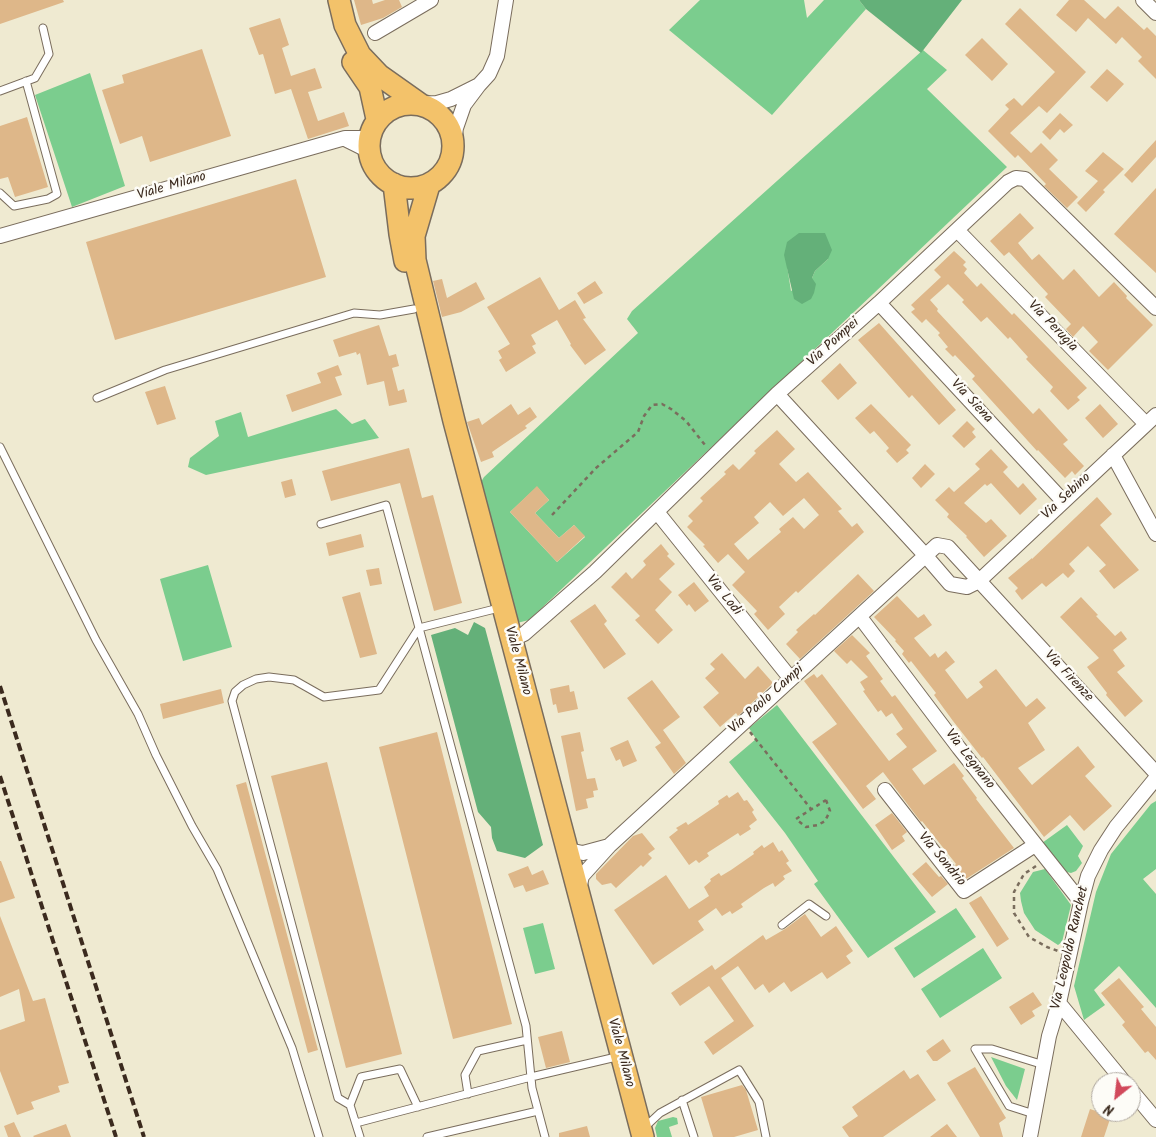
<!DOCTYPE html>
<style>
body{margin:0}
#map{position:relative;width:1156px;height:1137px;overflow:hidden;background:#efead1;font-family:Kalam,sans-serif}
canvas{display:block}
.north{position:absolute;left:1091px;top:1072px;width:50px;height:50px;box-sizing:border-box;background:#fdfcf7;border:1px solid #afa8a0;border-radius:50%;rotate:209deg;font-size:14px;font-weight:700;line-height:20px;text-align:center;color:#3b2a1e}
.north::after{content:'';display:block;margin:auto;width:18px;height:22px;background:#d1495b;clip-path:polygon(50% 0,100% 100%,50% 72%,0 100%)}
</style>
<div id="map">
<canvas width="1156" height="1137"></canvas>
<div class="north">N</div>
</div>
<script>
const g = document.querySelector('canvas').getContext('2d');
g.lineJoin = 'round';
function fill(path, color) { g.fillStyle = color; g.fill(path, 'evenodd'); }
const poly = rows => new Path2D(rows.map(r => 'M' + r).join(''));
function trace(path, color, width, dash) { g.strokeStyle = color; g.lineWidth = width; g.lineCap = dash ? 'butt' : 'round'; g.setLineDash(dash || []); g.stroke(path); }
function write(font, color, halo, rows, align = 'center') {
  g.font = font + ' Kalam,sans-serif'; g.lineWidth = 5; g.setLineDash([]); g.textBaseline = 'middle'; g.strokeStyle = halo; g.fillStyle = color; for (const [text, x, y, turn = 0] of rows) {
    g.save(); g.translate(x, y); g.rotate((+turn || 0) * Math.PI / 180); g.textAlign = isNaN(turn) ? turn : align; if (halo) g.strokeText(text, 0, 0); g.fillText(text, 0, 0); g.restore();
  }
}
fill(poly([
 [700,0,804,0,807,18,824,0,859,0,866,9,772,115,669,30],
 [923,50,947,70,927,89,1007,167,529,620,517,623,479,485,484,477,638,333,627,319,632,311],
 [820,233,824,233,828,259,815,271,812,278,791,291,787,266],
 [537,487,549,500,535,513,559,538,574,525,585,537,557,562,510,512],
 [90,73,125,186,72,207,35,95],
 [336,409,352,424,365,419,379,438,206,475,188,467,190,458,219,436,215,421,241,412,248,437],
 [208,565,232,647,183,661,160,579],
 [777,705,936,912,868,958,814,884,818,881,785,833,729,762,756,739,749,728],
 [1156,801,1156,869,1143,879,1156,894,1156,1008,1119,966,1094,990,1105,1005,1084,1020,1074,986,1096,892,1111,854,1151,804],
 [1067,825,1083,846,1078,856,1082,863,1076,871,1071,873,1067,872,1042,843],
 [1045,869,1071,905,1062,942,1058,945,1035,930,1024,913,1021,901,1020,893,1033,872],
 [956,908,976,937,914,978,894,948],
 [543,923,555,969,535,974,523,928],
 [983,948,1002,978,940,1018,921,989],
 [991,1057,1025,1069,1017,1100,1006,1086],
 [673,1117,677,1118,678,1124,669,1127,672,1137,657,1137,655,1128,658,1121]
]), '#7bcd8e');
fill(poly([
 [859,0,962,0,921,53,866,9],
 [799,233,825,233,832,250,828,259,815,271,812,278,816,284,814,293,811,299,802,304,794,299,784,255,787,242],
 [474,622,485,628,543,845,525,858,497,851,492,838,491,827,478,812,431,635,455,628,468,635]
]), '#64b079');
fill(poly([
 [0,0,63,0,64,2,0,24],
 [354,0,372,0,373,4,385,0,399,0,402,7,383,18,361,25],
 [1069,0,1084,0,1105,19,1118,6,1144,30,1147,27,1156,36,1156,79,1138,61,1142,57,1122,37,1116,44,1088,18,1076,32,1056,15],
 [1020,8,1086,72,1047,113,1039,106,1010,133,1031,153,1041,143,1058,160,1049,169,1078,197,1067,208,1044,186,1046,184,1018,155,1015,158,988,131,1009,109,1005,105,1014,98,1022,106,1055,72,1005,24],
 [280,18,289,45,282,48,291,76,315,68,322,88,308,92,318,121,344,112,349,126,308,139,291,89,275,94,263,54,259,55,249,28],
 [982,38,1008,64,992,81,965,55],
 [202,49,231,136,150,162,142,136,120,144,102,90,124,83,122,75],
 [1107,69,1124,84,1107,102,1090,87],
 [1060,113,1073,125,1064,133,1060,129,1050,140,1042,132],
 [27,117,48,187,15,197,8,177,0,179,0,126],
 [1156,140,1156,157,1132,183,1124,175],
 [1103,152,1124,169,1103,190,1105,192,1086,212,1077,203,1098,181,1085,171],
 [296,179,326,277,115,340,86,242],
 [1156,188,1156,273,1114,234],
 [1020,213,1034,228,1018,243,1032,260,1039,254,1063,280,1074,269,1099,297,1114,282,1127,296,1126,298,1153,325,1108,370,1089,351,1098,342,1083,326,1073,337,1066,329,1071,324,1045,297,1048,294,1009,252,1004,256,990,241],
 [954,251,966,262,963,265,967,269,964,273,977,287,981,283,1012,315,1014,313,1087,388,1077,397,1080,400,1068,410,1050,391,1053,387,1026,359,1028,357,1010,337,1008,339,987,317,981,322,962,302,964,300,948,284,930,300,938,309,937,311,1033,414,1039,408,1068,440,1063,444,1084,466,1075,475,1072,471,1065,478,1038,450,1037,451,972,379,975,376,955,355,953,357,945,349,948,347,938,335,940,333,926,319,922,323,911,312,915,309,911,305,941,277,934,270],
 [540,277,559,310,575,300,586,318,583,319,606,350,585,365,570,345,571,344,557,320,531,335,536,344,532,346,536,353,506,372,499,360,502,358,498,351,510,344,487,307],
 [442,279,447,298,476,282,485,299,461,312,442,317,433,281],
 [595,281,603,293,584,304,577,293],
 [879,323,956,410,939,425,912,395,909,398,858,340],
 [379,325,389,356,396,354,399,366,392,368,398,391,404,389,407,402,389,406,384,381,367,385,360,353,357,355,356,352,339,357,333,340],
 [840,363,857,383,838,400,821,381],
 [338,365,342,375,335,377,342,395,292,412,286,395,321,383,317,373],
 [165,386,176,419,157,425,145,392],
 [511,404,518,415,530,407,537,417,525,426,527,428,492,452,494,457,481,462,467,422,479,418,482,425],
 [871,404,911,445,906,450,909,453,897,463,886,451,889,448,874,431,870,434,855,418],
 [1100,404,1118,424,1103,438,1085,418],
 [967,421,975,429,972,432,976,437,964,448,952,436],
 [777,430,795,449,779,464,796,482,808,472,842,509,838,511,852,527,857,523,864,532,798,593,796,591,779,607,785,614,768,630,754,614,757,611,732,585,745,572,728,554,718,563,703,546,705,545,687,527,693,521,688,516,703,501,700,498,726,474,724,472,733,464,739,470,756,453,754,451],
 [804,498,819,515,804,529,793,517,779,529,781,532,748,560,734,544,759,523,754,517,770,502,783,516],
 [409,448,422,498,433,495,462,603,434,611,400,483,331,501,322,471],
 [991,449,1008,467,1003,472,1018,488,1023,483,1037,499,1020,515,991,483,987,486,985,484,964,503,986,523,991,519,1007,536,984,557,966,537,967,536,947,517,949,514,935,500,949,487,954,492,980,469,975,464],
 [925,464,935,474,921,488,912,478],
 [292,479,296,495,285,498,281,482],
 [537,486,549,500,535,513,559,538,574,525,585,536,557,562,510,512],
 [1097,497,1112,514,1100,525,1139,570,1114,589,1099,571,1106,565,1088,546,1069,564,1075,571,1068,578,1063,573,1046,587,1042,583,1022,600,1015,591,1018,588,1008,578,1032,558,1032,559],
 [361,534,364,547,329,556,326,543],
 [661,544,669,554,667,556,675,564,659,579,672,592,655,610,673,630,658,644,635,620,640,616,611,587,626,572,632,579,646,565,643,561],
 [379,568,382,584,370,586,366,570],
 [858,574,874,591,800,659,786,644,798,632,796,630,814,614,815,615],
 [694,582,709,601,695,612,689,604,687,606,678,595],
 [360,592,377,654,360,658,342,597],
 [897,596,918,618,924,614,932,625,914,638,930,657,935,653,938,658,946,651,955,662,945,670,967,699,983,687,979,682,996,669,1026,707,1037,698,1046,708,1028,723,1045,750,1018,768,1032,785,1078,746,1095,767,1085,776,1112,806,1084,831,1070,815,1044,837,983,757,982,758,953,721,934,695,936,693,911,661,909,663,902,654,904,651,895,641,896,640,874,617],
 [1081,597,1098,615,1096,616,1115,636,1121,631,1127,639,1113,650,1125,666,1117,672,1143,701,1125,717,1106,695,1107,693,1087,667,1099,658,1060,617],
 [595,604,607,621,604,624,626,654,604,669,570,621],
 [852,635,870,653,866,656,883,679,880,681,892,697,895,695,937,751,912,769,924,785,954,763,964,776,962,778,977,798,976,799,1014,848,966,879,955,865,956,864,922,821,921,822,883,772,866,786,876,799,863,809,812,742,837,724,804,681,814,674,817,678,822,674,889,761,907,747,896,734,903,729,892,713,886,717,881,710,878,712,863,691,865,690,860,682,868,677,851,660,847,664,834,651],
 [722,653,745,679,758,666,773,683,738,716,736,713,720,727,703,707,719,693,705,678,715,669,710,664],
 [652,680,680,717,663,730,686,763,674,774,655,747,661,743,627,698],
 [569,685,570,692,574,691,578,709,558,713,556,704,553,705,550,689],
 [221,689,224,703,163,719,160,704],
 [437,732,512,1024,453,1039,379,747],
 [580,732,584,751,581,752,587,779,595,778,598,790,593,791,594,797,586,799,588,808,576,811,561,736],
 [628,740,637,761,623,767,620,759,616,761,610,748],
 [327,762,402,1054,346,1068,271,776],
 [246,782,318,1050,308,1053,236,785],
 [738,792,744,801,747,800,754,810,752,812,757,820,749,826,751,829,740,836,738,833,707,853,709,856,699,863,696,860,689,865,669,837,678,830,676,828,686,822,688,825,719,804,718,801,727,795,729,798],
 [892,813,907,832,902,836,905,841,892,850,875,825],
 [642,833,655,849,648,854,652,858,643,867,641,865,616,888,611,883,602,885,596,879,596,874,633,836],
 [773,842,779,852,782,850,789,861,786,863,792,871,783,876,785,879,775,887,773,883,764,888,741,904,743,907,732,914,730,911,722,916,716,908,698,921,704,930,653,965,614,910,666,875,689,909,709,896,704,887,711,881,710,879,719,873,721,876,731,870,754,854,753,852,762,845,764,848],
 [0,861,1,861,15,898,0,903],
 [926,862,939,877,941,876,948,884,932,897,912,874],
 [528,866,532,875,543,870,549,884,526,892,523,885,514,888,508,874],
 [981,896,1009,939,997,947,969,903],
 [805,914,821,937,836,926,853,951,846,956,851,963,827,979,822,972,791,992,784,982,769,993,763,984,755,990,738,966,721,978,754,1026,713,1055,704,1042,734,1021,709,986,680,1006,671,993,712,965,715,970,763,935,766,940,785,929],
 [0,916,33,1001,45,998,69,1083,58,1086,60,1092,31,1102,34,1109,17,1115,0,1071,0,1030,25,1021,19,989,0,997],
 [1119,978,1144,1007,1141,1009,1156,1027,1156,1060,1148,1051,1145,1053,1122,1025,1125,1022,1101,993],
 [1033,992,1042,1005,1032,1011,1035,1016,1021,1025,1009,1007],
 [562,1031,570,1062,546,1068,538,1037],
 [943,1039,951,1051,937,1061,933,1061,926,1051],
 [975,1067,1006,1118,999,1123,1003,1137,980,1137,947,1083],
 [904,1070,910,1079,918,1074,936,1100,883,1137,849,1137,842,1127,858,1116,852,1107],
 [742,1085,746,1090,758,1130,734,1137,713,1137,701,1097],
 [1090,1109,1111,1116,1104,1137,1081,1137],
 [14,1122,21,1137,8,1137,4,1126],
 [66,1124,71,1137,34,1137,33,1136],
 [947,1124,957,1137,930,1137],
 [587,1126,590,1137,559,1137,559,1133]
]), '#deb789');
const service = poly([
 [0,91,35,78,49,54,43,28],
 [0,193,14,206,48,199,57,194,26,81],
 [97,398,165,370,354,313,380,315,414,309],
 [0,447,96,640,138,714,156,755,192,826,217,869,292,1048,319,1137],
 [321,524,386,505,526,1026,532,1088,545,1137],
 [782,925,809,904,826,916],
 [468,1094,465,1075,478,1051,527,1040],
 [682,1100,694,1137],
 [350,1105,361,1077,400,1069,418,1107],
 [1034,1114,1009,1106,975,1049,992,1049,1044,1065],
 [356,1123,531,1077,612,1058],
 [645,1127,660,1113,739,1070,759,1102,766,1137],
 [360,1137,350,1105,338,1098,232,701,235,692,243,685,256,679,269,677,294,680,324,697,379,690,419,628,495,609],
 [427,1137,538,1111]
]);
const minor = poly([
 [1143,0,1156,13],
 [375,33,431,0],
 [479,85,489,74,497,56,506,0],
 [420,104,437,103,451,99,479,85,464,105,456,128,454,141],
 [347,140,369,151],
 [957,230,1146,424],
 [0,236,345,138,370,138],
 [879,303,1063,501],
 [777,394,925,555,950,584,967,587,979,581,1156,415],
 [1113,455,1156,534],
 [657,512,791,679],
 [860,617,959,748,1081,902],
 [511,640,524,634,595,572,777,394,879,303,1008,182,1016,178,1025,179,1156,308],
 [885,790,964,891,1035,845],
 [565,846,573,851,583,853,609,846],
 [579,889,582,876,610,845,937,545,948,547,1156,773],
 [1059,1003,1124,1082],
 [1131,1090,1156,1120],
 [1030,1137,1049,1036,1059,1003,1081,902,1088,876,1101,850,1116,827,1156,778]
]);
const primary = poly([
 [339,0,345,25,360,55,379,75,420,104],
 [353,62,370,87,377,119],
 '369 146a42 42 0 1 1 84 0a42 42 0 1 1-84 0Z',
 [394,184,400,234,405,261],
 [429,185,414,236,415,260,454,421,643,1137]
]);
trace(service, '#7a6d5d', 9);
trace(minor, '#7a6d5d', 16);
trace(primary, '#7a6d5d', 24);
trace(poly([
 [552,515,596,468,638,432,644,416,652,405,662,404,671,409,686,421,705,445],
 [750,732,811,809],
 [826,800,830,811,825,821,818,825,806,827,796,819,826,800],
 [1036,866,1024,874,1014,892,1014,913,1029,937,1047,947,1058,951]
]), '#7a6d5d', 2.5, [4, 4]);
trace(service, '#fff', 7);
trace(minor, '#fff', 14);
trace(primary, '#f3c26a', 21);
trace(poly([
 [0,686,144,1137],
 [0,776,116,1137]
]), '#3b2a1e', 4, [8, 4]);
write('14px', '#3b2a1e', '#fdfcf7', [
 ["Viale Milano",172,187,-16],
 ["Via Perugia",1052,327,46],
 ["Via Pompei",834,343,-42],
 ["Via Siena",971,402,47],
 ["Via Sebino",1067,497,-43],
 ["Via Lodi",723,596,51],
 ["Viale Milano",517,661,75],
 ["Via Firenze",1068,677,47],
 ["Via Paolo Campi",767,700,-42],
 ["Via Legnano",969,760,52],
 ["Via Sondrio",941,860,50],
 ["Via Leopoldo Ranchet",1071,948,-77],
 ["Viale Milano",620,1053,75]
]);
</script>
